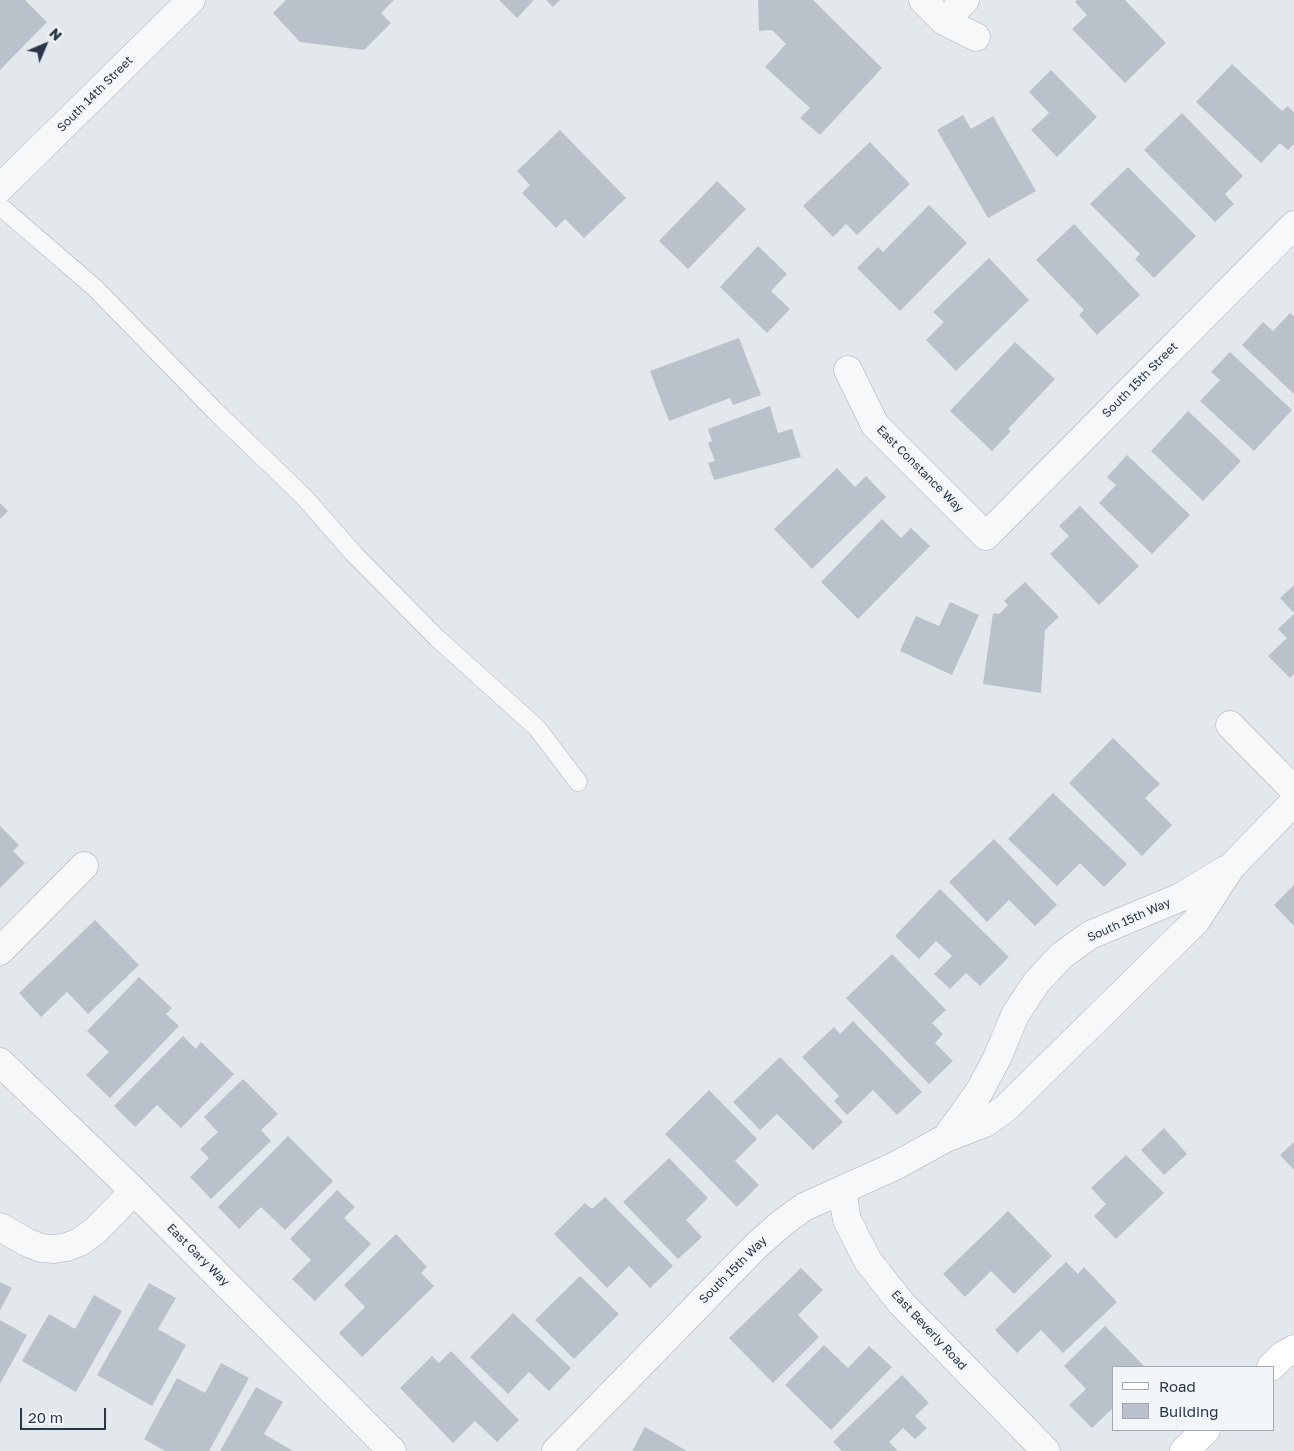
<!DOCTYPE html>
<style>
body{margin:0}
#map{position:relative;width:1294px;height:1451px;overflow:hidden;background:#e3e8ed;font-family:"Golos Text",sans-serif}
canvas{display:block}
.legend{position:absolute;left:1112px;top:1366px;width:162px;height:65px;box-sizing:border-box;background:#f3f6f9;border:1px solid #a2a9b2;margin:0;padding:6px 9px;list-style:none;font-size:15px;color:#293647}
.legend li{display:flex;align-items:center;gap:10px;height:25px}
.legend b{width:25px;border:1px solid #a2a9b2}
.north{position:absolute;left:20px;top:20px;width:50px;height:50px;-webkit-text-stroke:4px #f3f6f9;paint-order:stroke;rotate:45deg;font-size:14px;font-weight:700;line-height:20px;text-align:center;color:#293647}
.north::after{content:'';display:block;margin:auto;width:18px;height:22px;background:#293647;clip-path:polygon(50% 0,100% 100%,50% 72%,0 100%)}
.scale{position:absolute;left:20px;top:1408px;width:86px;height:22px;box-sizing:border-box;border:2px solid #293647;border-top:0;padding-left:6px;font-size:15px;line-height:18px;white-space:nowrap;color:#293647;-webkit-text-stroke:4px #f3f6f9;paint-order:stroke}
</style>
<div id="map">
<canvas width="1294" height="1451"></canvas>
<ul class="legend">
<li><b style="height:6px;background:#fff"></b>Road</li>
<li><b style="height:14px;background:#bac1cb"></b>Building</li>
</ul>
<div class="north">N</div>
<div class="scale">20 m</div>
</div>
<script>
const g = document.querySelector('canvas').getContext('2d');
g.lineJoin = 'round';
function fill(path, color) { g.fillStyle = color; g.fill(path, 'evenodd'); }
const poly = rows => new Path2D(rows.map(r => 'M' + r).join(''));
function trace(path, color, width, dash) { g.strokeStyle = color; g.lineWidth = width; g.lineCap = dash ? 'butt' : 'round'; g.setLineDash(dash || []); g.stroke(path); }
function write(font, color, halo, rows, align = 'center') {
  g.font = font + ' "Golos Text",sans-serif'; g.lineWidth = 5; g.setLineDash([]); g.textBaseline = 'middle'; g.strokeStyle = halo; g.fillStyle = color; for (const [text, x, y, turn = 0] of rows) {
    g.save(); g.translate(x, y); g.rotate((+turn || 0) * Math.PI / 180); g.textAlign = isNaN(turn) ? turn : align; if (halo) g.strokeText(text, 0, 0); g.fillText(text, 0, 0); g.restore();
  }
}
fill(poly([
 [0,0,25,0,47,22,0,70],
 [286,0,394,0,381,13,391,23,364,50,300,42,273,13],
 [499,0,534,0,517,18],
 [546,0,560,0,553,7],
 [758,0,813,0,882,68,820,135,800,118,810,108,765,67,786,44,772,30,759,31],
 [1077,0,1125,0,1166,43,1125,83,1072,29,1087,15,1075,2],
 [1232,64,1282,111,1288,106,1294,112,1294,144,1288,150,1280,143,1261,163,1196,102],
 [1051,70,1097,117,1057,157,1031,130,1049,113,1029,92],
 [1182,113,1243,176,1225,194,1234,204,1215,222,1144,150],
 [963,115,971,129,993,116,1036,191,988,218,937,130],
 [560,130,626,198,584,238,565,219,556,228,522,193,530,185,517,171],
 [870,142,910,184,857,235,846,224,833,237,803,206],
 [1128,167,1196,236,1154,278,1135,259,1140,254,1090,204],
 [717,181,746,209,688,269,659,241],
 [929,205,967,243,900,311,857,268,878,247,883,252],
 [1074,224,1140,295,1097,335,1079,315,1084,310,1036,260],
 [758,246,787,274,771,291,790,309,767,333,720,287],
 [989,258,1029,300,956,371,926,340,944,322,933,312],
 [1290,313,1294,316,1294,394,1242,345,1263,322,1273,331],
 [739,338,761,395,733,405,730,398,669,421,650,371],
 [1015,342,1055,379,1008,429,1011,431,992,451,950,411],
 [1230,352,1292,410,1254,451,1200,401,1220,380,1211,372],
 [770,406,778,433,792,429,801,457,714,480,708,463,715,461,708,443,712,441,708,429],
 [1188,411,1241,461,1203,501,1151,451],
 [1127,455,1190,515,1152,554,1099,503,1116,485,1107,477],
 [837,468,855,487,866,476,886,497,812,569,774,529],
 [0,503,8,511,0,519],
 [1080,506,1139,566,1099,605,1050,554,1069,536,1059,526],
 [882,519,901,538,911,528,930,546,858,619,821,582],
 [1025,582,1059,617,1045,630,1041,693,983,684,993,613,999,614,1008,605,1004,601],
 [1294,585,1294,613,1280,598],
 [950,602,979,615,952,675,900,651,916,616,939,626],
 [1294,614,1294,674,1290,678,1268,656,1287,638,1278,629],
 [1113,738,1160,784,1145,798,1172,825,1142,856,1069,783],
 [1053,793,1127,864,1104,887,1080,863,1057,886,1008,839],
 [0,826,19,845,13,851,25,863,0,888],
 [994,839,1057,905,1035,926,1009,900,987,922,949,882],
 [1294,885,1294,926,1274,905],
 [940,889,1009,957,980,986,966,973,950,989,934,974,952,956,936,941,919,959,895,936],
 [95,920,139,965,88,1014,67,992,41,1017,19,993],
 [892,954,946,1010,932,1023,943,1034,935,1043,953,1061,929,1084,846,998],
 [139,977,172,1008,166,1014,179,1026,110,1098,86,1075,109,1052,87,1031],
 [853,1021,922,1092,897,1115,873,1090,847,1115,834,1101,839,1096,802,1057,834,1027,840,1034],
 [183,1036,196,1049,201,1042,234,1074,181,1128,157,1105,135,1127,114,1106],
 [780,1057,843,1122,813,1150,777,1114,760,1130,733,1102],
 [243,1079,278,1114,261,1130,271,1141,211,1199,190,1177,209,1158,200,1149,218,1132,204,1117],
 [709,1090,757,1139,735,1161,759,1185,737,1207,665,1134],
 [1164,1128,1187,1154,1164,1175,1141,1150],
 [288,1136,333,1181,285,1230,261,1207,239,1229,218,1207],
 [1294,1142,1294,1170,1280,1155],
 [1126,1155,1164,1193,1116,1239,1094,1216,1106,1204,1091,1188],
 [669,1158,708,1198,686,1220,702,1237,678,1259,623,1202],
 [337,1190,355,1207,344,1218,371,1244,315,1301,292,1279,311,1260,290,1239],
 [605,1197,673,1266,650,1288,629,1266,607,1288,554,1234,585,1203,592,1209],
 [1008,1211,1052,1256,1014,1294,991,1271,965,1297,943,1274],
 [396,1234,427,1267,421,1273,434,1286,362,1357,339,1333,365,1307,344,1285],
 [1066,1262,1078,1274,1084,1267,1117,1302,1063,1353,1041,1330,1017,1353,995,1330],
 [801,1268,823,1290,798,1315,819,1337,773,1383,729,1338],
 [580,1276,619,1314,574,1359,535,1320],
 [0,1282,12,1288,0,1310],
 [149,1283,176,1298,158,1329,186,1345,152,1406,97,1375],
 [94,1295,122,1311,76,1392,22,1361,49,1314,75,1329],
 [513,1313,571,1368,549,1391,529,1372,508,1394,470,1357],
 [0,1320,27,1335,0,1384],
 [1105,1326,1145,1367,1113,1367,1113,1408,1092,1428,1069,1405,1086,1389,1064,1366],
 [824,1345,848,1368,869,1346,892,1367,831,1430,785,1385],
 [451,1351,519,1420,497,1442,475,1421,453,1443,400,1388,432,1356,439,1363],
 [221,1363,249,1378,209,1451,165,1451,144,1439,177,1378,205,1393],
 [902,1375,929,1403,915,1416,927,1428,915,1439,903,1428,889,1442,898,1451,842,1451,833,1442],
 [256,1387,283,1402,264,1434,293,1451,220,1451],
 [645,1427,687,1451,632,1451]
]), '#bac1cb');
const service = poly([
 [0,206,95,288,216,412,305,498,354,554,437,638,537,728,578,782]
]);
const minor = poly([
 [923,0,944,21,976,37],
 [944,21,965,0],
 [0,188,191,0],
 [848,370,875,425,986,536,1294,225],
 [1230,725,1294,790],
 [0,951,84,866],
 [0,1062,134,1191,392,1451],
 [946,1138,979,1092,997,1058,1015,1015,1036,983,1061,956,1090,935,1181,897,1225,870],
 [842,1191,847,1220,868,1261,901,1303,1046,1451],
 [0,1227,26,1242,41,1248,54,1249,67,1247,80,1242,96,1230,134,1191],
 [556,1451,757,1245,782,1223,804,1207,895,1166,946,1138,985,1123,1006,1108,1196,921,1231,867,1294,802]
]);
const secondary = poly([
 [1271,1367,1282,1356,1294,1349],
 [1184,1451,1206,1430]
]);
trace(service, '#a7afb8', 19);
trace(minor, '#a7afb8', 29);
trace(secondary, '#a7afb8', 29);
trace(service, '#f7f8fa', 18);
trace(minor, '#f7f8fa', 28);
trace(secondary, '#fff', 28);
write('12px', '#293647', '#f3f6f9', [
 ["South 14th Street",95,94,-45],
 ["South 15th Street",1140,380,-45],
 ["East Constance Way",920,469,45],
 ["South 15th Way",1129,920,-24],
 ["East Gary Way",198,1255,45],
 ["South 15th Way",733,1270,-45],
 ["East Beverly Road",929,1330,47]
]);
</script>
